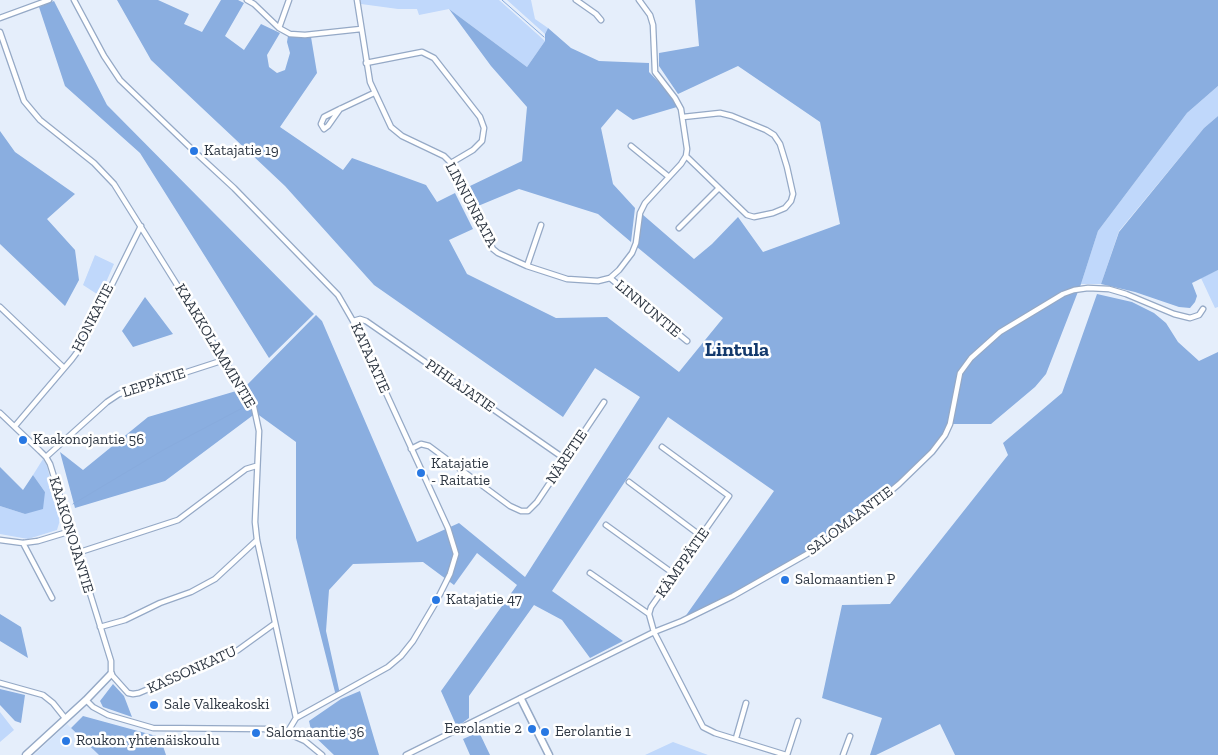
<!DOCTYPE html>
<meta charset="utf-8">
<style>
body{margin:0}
canvas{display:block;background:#e5eefb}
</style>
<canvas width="1218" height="755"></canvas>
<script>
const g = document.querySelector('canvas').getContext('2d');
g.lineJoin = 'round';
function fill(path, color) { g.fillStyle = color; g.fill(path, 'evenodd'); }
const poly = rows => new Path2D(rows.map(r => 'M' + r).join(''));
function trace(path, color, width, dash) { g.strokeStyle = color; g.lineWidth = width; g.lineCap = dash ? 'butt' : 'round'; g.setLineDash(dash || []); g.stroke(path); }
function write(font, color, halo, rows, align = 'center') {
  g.font = font + ' "Zilla Slab",serif'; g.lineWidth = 5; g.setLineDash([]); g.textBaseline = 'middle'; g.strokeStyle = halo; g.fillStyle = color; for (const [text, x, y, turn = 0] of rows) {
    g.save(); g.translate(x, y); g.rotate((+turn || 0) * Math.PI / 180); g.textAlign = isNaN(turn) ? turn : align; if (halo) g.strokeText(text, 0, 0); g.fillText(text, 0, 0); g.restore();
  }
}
fill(poly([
 [67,724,99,755,34,755]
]), '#d6e6fc');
fill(poly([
 [360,0,499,0,545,41,527,67,449,9,419,15,417,9,398,9,361,4],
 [507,0,531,0,535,19,548,28,545,34],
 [1218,86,1218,116,1204,128,1119,231,1101,284,1081,284,1098,231,1187,113],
 [95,255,114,264,100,296,83,285],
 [1218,270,1218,307,1215,308,1201,278],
 [43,459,47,466,60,520,57,530,28,539,0,534,0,506,25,514,45,492,33,475],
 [0,712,14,730,0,742],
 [673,742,708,755,645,755]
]), '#c0d8fb');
fill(poly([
 [117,0,158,0,189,14,184,24,202,32,221,0,238,0,244,3,225,36,244,50,261,24,280,33,267,55,269,67,277,73,285,70,290,53,287,42,288,36,311,37,317,73,280,127,343,170,352,158,426,185,437,202,455,193,473,229,449,240,467,274,556,318,607,317,679,372,723,318,637,247,642,214,694,259,712,244,738,217,763,252,840,224,820,122,738,66,678,94,659,66,659,53,699,46,695,0,1218,0,1218,86,1187,113,1098,231,1081,284,1046,374,1035,387,991,424,950,424,932,452,899,484,807,554,682,621,774,491,668,417,552,591,623,641,590,658,562,620,534,605,469,696,469,718,457,727,441,691,517,585,477,553,454,585,423,562,353,564,329,590,326,631,340,694,336,696,296,538,296,442,256,413,165,481,75,508,60,452,83,470,148,417,243,389,316,315,322,321,417,542,459,523,525,577,640,397,595,368,563,417,374,285,285,186,151,60],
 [54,1,107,105,314,314,269,358,140,153,65,86,39,7],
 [449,9,527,67,545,41,545,34,548,28,571,48,599,61,649,63,649,72,672,96,677,107,633,120,617,109,601,128,613,184,635,208,631,242,598,214,519,189,478,206,470,186,522,161,527,107,491,66],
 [1218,116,1218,270,1192,283,1197,296,1195,302,1190,308,1179,307,1135,292,1101,284,1119,232,1204,128],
 [0,131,15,152,75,194,47,219,75,250,79,280,65,306,0,244],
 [1097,294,1132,302,1154,313,1166,323,1178,342,1199,361,1218,352,1218,755,955,755,940,724,876,755,870,755,882,718,822,698,842,605,890,604,1008,455,1003,443,1062,393],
 [145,297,173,334,133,347,122,331],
 [0,467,23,490,33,475,45,492,43,509,25,514,0,506],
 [0,614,21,627,28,658,0,641],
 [113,684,124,696,132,717,103,707,100,701],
 [0,689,25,695,21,723,15,721,0,705],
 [360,691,379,755,334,755,312,734,309,721,341,699],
 [83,716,160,737,166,755,99,755,71,728],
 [479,732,490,755,470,755,463,739]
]), '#8aaee0');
trace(poly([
 [502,0,544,37],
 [73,504,165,449,248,405]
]), '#88abdd', 1);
const street = poly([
 [74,0,104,56,120,80,196,153,234,188,338,295,353,321,448,528,456,554,450,574,436,602,413,641,401,656,388,667,296,718,287,733],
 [247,0,254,4,279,28,290,34,305,35,361,29],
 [357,0,370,82,391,127,402,136,444,156,451,163,493,249,498,253,527,266,567,279,598,281,610,278,619,270,632,253,636,243,640,213,645,203,681,164,686,156,687,149,681,109,675,98,655,72,653,25,650,15,639,0],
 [576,0,596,14,601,20],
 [0,18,49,0],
 [279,28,289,0],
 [0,32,24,101,40,120,94,163,114,184,224,360,253,403,259,431,255,522,257,540,296,718],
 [366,63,422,52,434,58,480,117,484,128,482,141,473,150,451,163],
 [340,109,328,126,324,129,321,124,324,117,340,109,374,93],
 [683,117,720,113,732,116,766,130,774,135,780,144,787,167,793,194,791,201,785,208,773,213,754,217,747,215,686,156],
 [631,146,669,177],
 [679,228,719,188],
 [527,266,541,225],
 [610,278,687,341],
 [0,307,64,368],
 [353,321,360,319,366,321,565,459],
 [0,413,40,451,46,457,50,464,111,661,111,674,128,693,133,694,139,693,227,656,238,650,274,624],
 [15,426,72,359,81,347,141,226],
 [662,447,729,496,651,607,649,614,654,632,703,727,715,733,786,755],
 [411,449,421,444,429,446,510,506,521,511,528,511,537,502,604,402],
 [46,457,107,402,119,394,224,360],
 [629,482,701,536],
 [606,525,674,574],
 [0,540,23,543,38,541,71,531],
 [23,543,52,598],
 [77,553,178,520,246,469,256,466],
 [590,573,649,614],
 [100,627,125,620,160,603,191,592,215,579,257,540],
 [0,683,43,695,53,703,65,718],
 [86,700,93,707,108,715,153,728,265,729,287,733,305,741,322,755],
 [736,738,746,703],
 [406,755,654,632,682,621,733,596,807,554,869,509,899,484,932,452,945,435,950,424,960,373,971,358,1000,332,1063,294,1074,290,1088,288,1109,289,1126,294,1174,314,1190,318,1199,315,1203,309],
 [787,755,798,721],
 [843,755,850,736]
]);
const secondary = poly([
 [521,699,549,755],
 [26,755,86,700,111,674]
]);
trace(street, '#95a9c6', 7);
trace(secondary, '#95a9c6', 9);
trace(street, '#fff', 4.5);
trace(secondary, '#fff', 6);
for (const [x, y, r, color] of [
 [194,151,5,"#2878e3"],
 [23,440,5,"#2878e3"],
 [421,473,5,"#2878e3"],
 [785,580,5,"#2878e3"],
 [436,600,5,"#2878e3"],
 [154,705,5,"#2878e3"],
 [532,729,5,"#2878e3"],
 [545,732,5,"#2878e3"],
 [256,733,5,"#2878e3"],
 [66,741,5,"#2878e3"]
]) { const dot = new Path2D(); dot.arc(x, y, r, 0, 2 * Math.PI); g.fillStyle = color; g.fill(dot); trace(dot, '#fff', 2); }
write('15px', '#2f3844', '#fff', [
 ["Katajatie 19",204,151],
 ["Kaakonojantie 56",33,440],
 ["Katajatie",431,464],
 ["- Raitatie",431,481],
 ["Salomaantien P",795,580],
 ["Katajatie 47",446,600],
 ["Sale Valkeakoski",164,705],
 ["Eerolantie 2",522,729,"right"],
 ["Eerolantie 1",555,732],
 ["Salomaantie 36",266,733],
 ["Roukon yhtenäiskoulu",76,741]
], 'left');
write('15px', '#2f3844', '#fff', [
 ["LINNUNRATA",471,205,62],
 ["LINNUNTIE",648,309,40],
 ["HONKATIE",93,318,-63],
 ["KAAKKOLAMMINTIE",215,346,59],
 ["KATAJATIE",370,358,66],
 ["LEPPÄTIE",154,383,-18],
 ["PIHLAJATIE",460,386,35],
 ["NÄRETIE",567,457,-56],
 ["SALOMAANTIE",850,521,-37],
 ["KAAKONOJANTIE",71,535,73],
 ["KÄMPPÄTIE",683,563,-55],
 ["KASSONKATU",192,670,-24]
]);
write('bold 20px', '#13396c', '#fff', [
 ["Lintula",737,350]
]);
</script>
